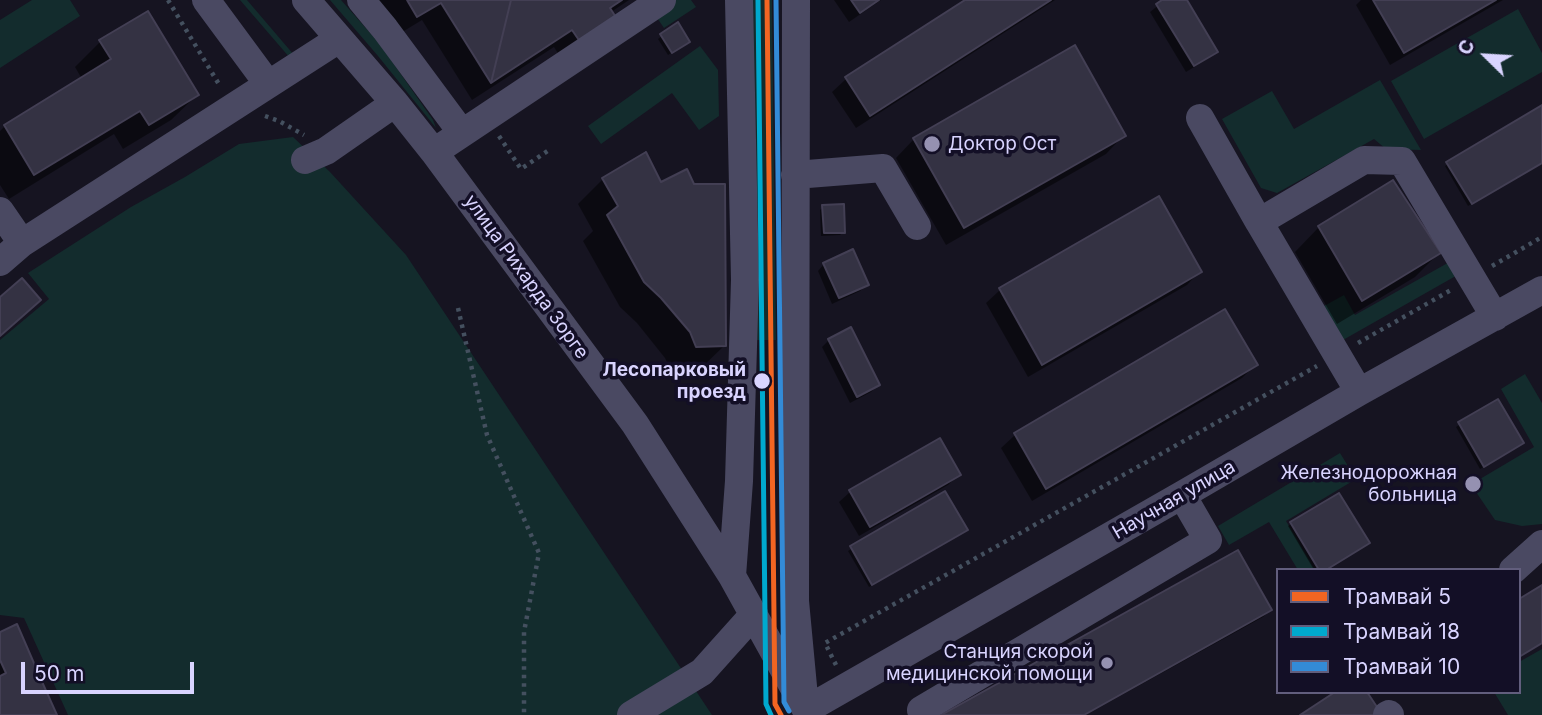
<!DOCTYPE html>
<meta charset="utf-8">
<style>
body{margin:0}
#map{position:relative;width:1542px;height:715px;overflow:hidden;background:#161421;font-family:Inter,sans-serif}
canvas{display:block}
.legend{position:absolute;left:1276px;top:568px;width:245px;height:126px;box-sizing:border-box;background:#130f26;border:2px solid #625e7d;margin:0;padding:9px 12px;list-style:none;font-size:21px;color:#d9d4ff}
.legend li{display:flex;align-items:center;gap:14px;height:35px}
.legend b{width:35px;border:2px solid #625e7d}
.north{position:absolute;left:1451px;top:21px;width:70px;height:70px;-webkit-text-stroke:5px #130f26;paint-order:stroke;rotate:294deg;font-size:19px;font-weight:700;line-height:28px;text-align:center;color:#d9d4ff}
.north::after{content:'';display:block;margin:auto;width:24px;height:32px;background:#d9d4ff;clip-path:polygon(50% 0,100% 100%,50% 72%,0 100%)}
.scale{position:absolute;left:21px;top:662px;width:173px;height:32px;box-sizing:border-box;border:4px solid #d9d4ff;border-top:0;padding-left:9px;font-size:21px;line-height:24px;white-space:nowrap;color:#d9d4ff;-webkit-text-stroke:5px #130f26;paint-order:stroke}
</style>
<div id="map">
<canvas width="1542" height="715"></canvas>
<ul class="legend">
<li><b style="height:9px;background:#f26522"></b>Трамвай 5</li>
<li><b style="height:9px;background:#00a9ce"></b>Трамвай 18</li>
<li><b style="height:9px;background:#338bd7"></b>Трамвай 10</li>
</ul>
<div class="north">С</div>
<div class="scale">50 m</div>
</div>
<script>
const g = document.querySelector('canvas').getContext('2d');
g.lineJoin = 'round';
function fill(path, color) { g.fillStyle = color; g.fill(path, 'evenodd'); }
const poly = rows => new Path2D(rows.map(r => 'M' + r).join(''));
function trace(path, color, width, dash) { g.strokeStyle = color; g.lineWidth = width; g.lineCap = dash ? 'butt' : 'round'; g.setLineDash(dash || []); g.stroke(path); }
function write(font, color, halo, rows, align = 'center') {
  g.font = font + ' Inter,sans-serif'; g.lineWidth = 7; g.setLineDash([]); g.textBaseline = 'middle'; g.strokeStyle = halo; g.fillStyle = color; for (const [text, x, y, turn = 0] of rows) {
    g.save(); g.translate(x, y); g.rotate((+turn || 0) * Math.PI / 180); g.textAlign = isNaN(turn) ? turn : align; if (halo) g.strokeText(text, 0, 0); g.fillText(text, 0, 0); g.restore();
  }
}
fill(poly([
 [32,0,70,0,80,16,0,68,0,20],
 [240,0,247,0,294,55,290,58],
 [330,0,341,0,379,43,433,120,436,128,378,56],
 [671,0,691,0,696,7,664,28,653,12],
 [751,0,772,0,776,340,754,340],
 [1518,9,1542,53,1542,72,1424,139,1391,81],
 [700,46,718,70,719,116,699,130,672,93,601,144,588,126],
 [1380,80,1421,150,1386,149,1374,139,1277,193,1261,188,1222,119,1272,91,1294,129],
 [293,137,330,172,406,255,712,715,68,715,24,618,0,615,0,340,49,299,28,273,131,207,185,177,239,144],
 [1453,260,1461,273,1343,340,1324,306,1344,295,1355,315],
 [1525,374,1542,403,1542,524,1522,526,1495,520,1476,492,1480,479,1534,447,1501,389],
 [1340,453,1356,479,1286,521,1315,570,1298,570,1269,522,1229,545,1218,526],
 [1542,649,1542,715,1508,715,1494,692,1519,692,1519,662]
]), '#132c2d');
fill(poly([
 [378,0,629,0,611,12,564,63,554,47,472,100,422,20,399,34],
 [834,0,881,0,849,22],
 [968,0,1055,0,856,128,832,92,846,79],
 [1165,0,1185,0,1216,51,1209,58,1186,72,1150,12],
 [1361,0,1503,0,1390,65,1356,5],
 [147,13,197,95,171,120,123,149,114,134,9,199,0,185,0,131,5,126,82,79,75,67,100,42],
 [677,25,685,44,668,55,658,39],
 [1542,107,1542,162,1468,206,1445,166],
 [1124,135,1106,154,946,245,896,158,914,139],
 [645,155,724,346,698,371,671,371,665,358,637,323,620,307,583,241,593,231,578,204,603,179],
 [1158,198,1200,271,1187,285,1028,377,986,303,1000,290],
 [823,207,843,232,840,235,821,236,820,210],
 [1319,227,1439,253,1415,277,1337,324,1295,252],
 [824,264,867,284,860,291,832,304,818,271],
 [1225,312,1256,364,1242,378,1032,501,1001,448,1015,435],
 [850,329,878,385,871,392,850,403,822,347,829,340],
 [1497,401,1519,446,1480,469,1456,427],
 [939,440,958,475,948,485,859,536,839,502,850,492],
 [945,493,963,532,869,587,848,551],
 [1291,524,1325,570,1314,570,1288,526],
 [1270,610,1263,617,1086,715,945,715],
 [0,634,55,715,0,715]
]), '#0007');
const building = poly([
 [407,0,511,0,491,83,441,3,417,17,407,0],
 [511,0,622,0,610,8,619,22,583,46,572,30,491,83,511,0],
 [851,0,879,0,860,13,851,0],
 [965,0,1051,0,870,116,845,77,965,0],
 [1162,0,1187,0,1218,52,1194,66,1156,4,1162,0],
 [1373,0,1496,0,1404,53,1373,0],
 [148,11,199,95,149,125,140,111,34,175,4,125,111,59,99,40,148,11],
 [678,22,690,42,672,53,660,34,678,22],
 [1075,45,1126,136,964,228,913,138,1075,45],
 [1542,105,1542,163,1472,204,1446,162,1542,105],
 [646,152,661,182,687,169,694,184,725,184,726,346,696,347,690,332,661,298,644,282,607,215,618,206,602,178,646,152],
 [1393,180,1441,253,1362,301,1318,226,1393,180],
 [1159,196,1202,272,1042,365,999,288,1159,196],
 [844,204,845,233,824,233,822,205,844,204],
 [853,249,869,285,839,298,823,263,853,249],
 [22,278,41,300,0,336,0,297,22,278],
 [1225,309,1258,365,1046,489,1014,433,1225,309],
 [851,327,880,385,857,397,828,339,851,327],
 [1498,399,1524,443,1484,467,1458,422,1498,399],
 [940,438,961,475,870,527,849,490,940,438],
 [945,491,968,530,872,585,850,546,945,491],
 [1339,493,1370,543,1326,570,1319,570,1290,522,1339,493],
 [1238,550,1272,610,1084,715,941,715,1238,550],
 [1542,585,1542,643,1519,657,1519,599,1542,585],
 [17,624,43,684,57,715,0,715,0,676,6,673,0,660,0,632,17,624],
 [1335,692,1367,692,1381,713,1378,715,1300,715,1335,692]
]);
fill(building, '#343243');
trace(building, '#433f54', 2);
trace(poly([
 [168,0,220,86],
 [265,116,279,121,304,135],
 [499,136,521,169,549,150],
 [1492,266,1542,237],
 [458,308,487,435,539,553,524,632,524,715],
 [1358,343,1451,290],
 [836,665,825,643,1317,366]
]), '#44505f', 4.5, [3.5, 5]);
trace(poly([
 [206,0,268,84],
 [306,0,395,103,434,152,635,424,732,576,809,715],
 [361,0,385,29,462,133],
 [796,0,795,601,804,697],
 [1200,118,1259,222],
 [434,152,662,0],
 [305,160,326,151,395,103],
 [795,175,883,168,917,226],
 [0,211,22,243,0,262],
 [22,243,339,39],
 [1359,392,1259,222,1364,160,1402,161,1495,317],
 [1513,570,1542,544],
 [732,576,739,481,745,280,739,0],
 [806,710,1182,495,1359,392,1542,290],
 [631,715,702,672,754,614],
 [924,715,921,710,1208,540,1182,495],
 [1387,715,1389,714,1390,715]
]), '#4a4962', 28);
trace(poly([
 [767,0,775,704,781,715]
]), '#f26522', 5);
trace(poly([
 [758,0,766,704,771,715]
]), '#00a9ce', 5);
trace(poly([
 [776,0,784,702,789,711]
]), '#338bd7', 5);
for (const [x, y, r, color] of [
 [932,144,9,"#9591b1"],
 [762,381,9,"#d9d4ff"],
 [1473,484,9,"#9591b1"],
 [1107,663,7,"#9591b1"]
]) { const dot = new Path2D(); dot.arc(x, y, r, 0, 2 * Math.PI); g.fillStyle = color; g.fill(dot); trace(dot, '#130f26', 2.5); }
write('19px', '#d9d4ff', '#130f26', [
 ["Доктор Ост",948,144,"left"],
 ["Железнодорожная",1457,473],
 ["больница",1457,495],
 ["Станция скорой",1093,652],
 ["медицинской помощи",1093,674]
], 'right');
write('19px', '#d9d4ff', '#130f26', [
 ["улица Рихарда Зорге",526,277,54],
 ["Научная улица",1174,500,-30]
]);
write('bold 19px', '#d9d4ff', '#130f26', [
 ["Лесопарковый",746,370],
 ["проезд",746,392]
], 'right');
</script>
